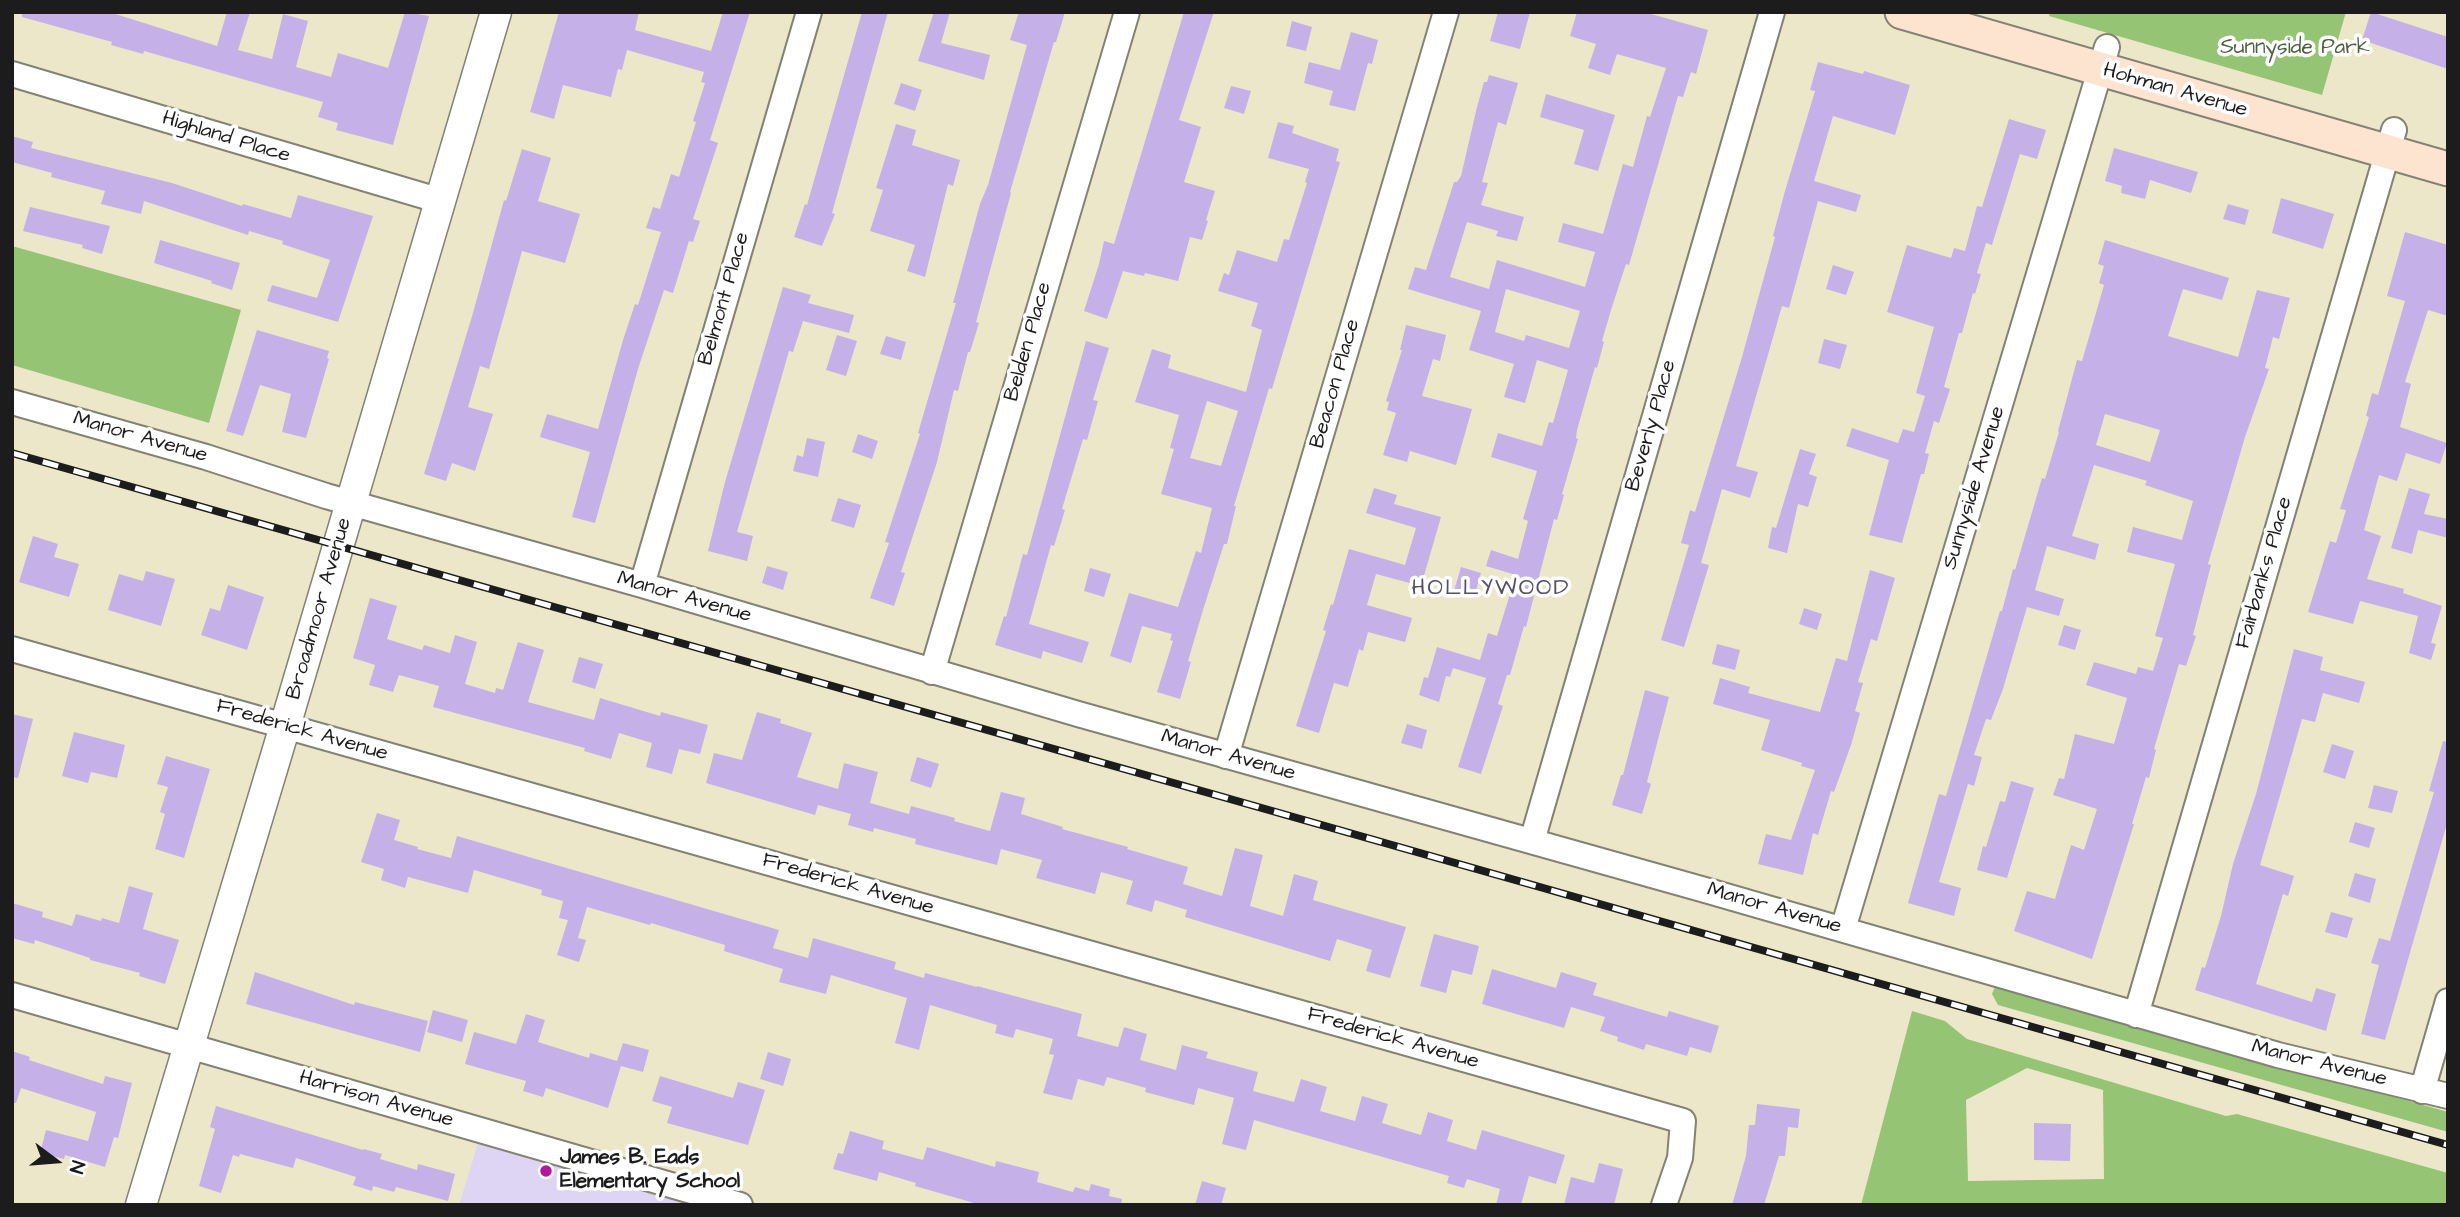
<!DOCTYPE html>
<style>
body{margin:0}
#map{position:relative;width:2460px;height:1217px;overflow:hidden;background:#ede7ca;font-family:"Architects Daughter",sans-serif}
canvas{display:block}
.frame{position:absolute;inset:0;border:14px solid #1c1c1c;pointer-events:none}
.north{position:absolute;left:21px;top:1126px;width:70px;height:70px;-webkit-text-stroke:5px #fff;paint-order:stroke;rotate:106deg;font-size:19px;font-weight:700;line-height:28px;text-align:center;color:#1c1c1c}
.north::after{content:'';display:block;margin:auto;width:24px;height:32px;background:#1c1c1c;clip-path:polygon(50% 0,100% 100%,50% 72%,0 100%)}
</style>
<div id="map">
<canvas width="2460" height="1217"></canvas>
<div class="frame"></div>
<div class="north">N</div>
</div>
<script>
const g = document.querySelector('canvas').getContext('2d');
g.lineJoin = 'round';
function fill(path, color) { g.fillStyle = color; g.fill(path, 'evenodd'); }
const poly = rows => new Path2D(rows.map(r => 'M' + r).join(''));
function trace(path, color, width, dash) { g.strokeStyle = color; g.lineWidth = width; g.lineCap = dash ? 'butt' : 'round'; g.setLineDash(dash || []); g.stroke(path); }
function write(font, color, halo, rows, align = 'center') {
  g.font = font + ' "Architects Daughter",sans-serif'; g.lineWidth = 7; g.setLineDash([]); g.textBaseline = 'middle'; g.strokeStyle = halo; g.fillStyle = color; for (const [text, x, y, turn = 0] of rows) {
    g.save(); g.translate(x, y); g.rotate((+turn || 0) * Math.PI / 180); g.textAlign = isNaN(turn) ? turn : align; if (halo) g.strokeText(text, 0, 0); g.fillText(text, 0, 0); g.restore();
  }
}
fill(poly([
 [482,1130,740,1205,459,1205]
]), '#ded5f5');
fill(poly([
 [2050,12,2346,12,2322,95,2049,16],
 [12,246,241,310,209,423,12,365],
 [1996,984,2448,1112,2448,1132,1998,1005,1992,994],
 [1912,1011,1945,1021,1967,1039,2226,1116,2237,1114,2448,1173,2448,1205,1861,1205],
 [2027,1068,2103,1090,2104,1179,1968,1181,1966,1100]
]), '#95c574');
fill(poly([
 [22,12,109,12,217,46,227,12,250,12,238,50,272,59,283,14,308,21,296,67,331,77,338,53,388,68,405,12,429,16,393,145,336,130,338,123,318,117,323,102,144,51,143,54,111,45,112,42,22,17],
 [559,12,639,12,635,30,711,51,723,12,750,12,710,140,718,143,693,219,700,221,693,242,689,241,673,293,664,290,638,369,595,523,572,517,590,452,540,437,547,414,598,429,623,340,635,304,638,305,661,232,646,228,653,207,660,209,671,174,679,177,696,122,693,121,705,83,701,82,704,72,627,50,622,70,618,69,611,97,563,85,554,119,530,112],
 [862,12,888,12,832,213,835,214,822,246,794,237,805,204,807,205],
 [934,12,950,12,941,43,990,55,984,80,918,61],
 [1019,12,1065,12,1056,42,1054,42,1010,192,1011,193,976,322,979,323,970,352,968,352,958,391,954,390,937,462,901,572,905,573,894,606,870,598,889,543,885,542,920,434,918,433,956,303,953,303,980,204,988,185,1027,45,1010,40],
 [1184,12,1214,12,1179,120,1201,127,1184,182,1215,191,1206,220,1208,221,1202,240,1190,237,1178,281,1145,273,1144,276,1123,271,1107,319,1084,311,1099,264,1104,241,1114,244],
 [1498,12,1530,12,1520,49,1490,41],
 [1577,12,1644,12,1708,30,1696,74,1691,72,1683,97,1678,96,1629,265,1626,264,1611,310,1602,341,1604,342,1597,368,1595,367,1577,430,1576,438,1578,439,1562,494,1564,495,1557,520,1554,519,1526,627,1524,626,1510,675,1507,675,1498,704,1503,706,1481,774,1458,767,1486,678,1453,668,1450,677,1446,676,1439,702,1419,695,1424,677,1428,678,1437,647,1480,660,1488,633,1497,636,1516,575,1486,566,1491,550,1518,559,1528,521,1523,519,1537,471,1491,457,1498,433,1542,446,1549,422,1553,423,1568,370,1537,360,1525,403,1504,397,1514,364,1469,350,1481,311,1408,289,1415,267,1426,270,1454,182,1457,182,1461,176,1477,107,1484,82,1487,82,1489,75,1518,83,1506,125,1498,122,1482,182,1488,183,1481,205,1524,217,1517,241,1496,236,1498,231,1467,222,1450,277,1489,289,1497,260,1585,287,1595,252,1558,242,1563,223,1603,234,1623,164,1633,167,1647,116,1650,117,1666,68,1617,54,1610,75,1588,68,1596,44,1570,36],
 [1506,289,1580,311,1569,348,1526,335,1524,341,1495,332],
 [2371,12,2448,37,2448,69,2362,40],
 [1292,21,1312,27,1306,51,1286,46],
 [1351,32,1378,40,1372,64,1368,63,1355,111,1329,105,1333,91,1304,83,1309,62,1340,70],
 [1818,62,1863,74,1864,71,1910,85,1895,135,1833,116,1814,181,1861,195,1856,212,1818,201,1789,308,1782,306,1736,466,1758,472,1750,498,1722,489,1701,563,1709,565,1684,647,1661,640,1689,545,1681,543,1690,510,1695,512,1742,357,1775,237,1773,236,1785,191,1815,91,1810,90],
 [901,83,922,90,915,111,894,104],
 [1231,86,1251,91,1244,114,1224,108],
 [1546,94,1615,115,1598,171,1574,164,1584,130,1540,117],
 [2009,119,2046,130,2037,159,2020,154,1992,245,1986,243,1977,273,1981,274,1975,294,1973,293,1962,333,1959,333,1944,387,1950,389,1939,423,1934,421,1925,453,1929,454,1924,474,1921,474,1902,543,1869,535,1889,460,1846,446,1852,428,1898,443,1903,429,1914,432,1925,396,1916,393,1934,327,1887,312,1907,245,1951,258,1954,248,1965,251,1977,206,1982,207],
 [1278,122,1294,126,1292,133,1339,149,1336,161,1340,162,1272,389,1269,388,1234,506,1236,506,1227,544,1224,544,1203,610,1188,661,1191,662,1180,699,1157,692,1173,641,1170,640,1172,634,1142,626,1131,663,1110,656,1129,593,1178,607,1196,551,1201,553,1212,508,1161,494,1174,449,1170,448,1179,415,1135,402,1152,349,1171,355,1168,368,1246,392,1262,330,1251,326,1258,303,1218,291,1224,273,1229,275,1237,250,1277,262,1284,239,1289,240,1307,183,1305,182,1309,169,1268,158],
 [1207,401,1238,411,1221,466,1190,458],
 [896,124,916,130,912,145,960,160,953,186,948,184,925,277,907,271,915,245,870,231,883,190,876,188],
 [12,136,33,142,31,148,172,183,242,206,243,204,291,218,298,195,373,216,338,322,267,301,272,285,317,298,330,260,282,244,283,241,249,231,248,235,144,201,141,214,101,204,105,191,51,177,52,173,12,162],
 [2114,148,2198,172,2191,193,2150,180,2145,199,2121,193,2122,186,2105,181],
 [522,149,551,158,538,201,580,214,565,263,522,251,489,369,480,366,468,407,493,414,475,471,452,463,446,481,424,474,473,313,504,200,506,201],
 [2281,198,2334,214,2323,249,2272,233],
 [2228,204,2249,210,2245,225,2223,219],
 [30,207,110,226,102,254,82,248,83,245,23,231],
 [2405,232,2448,245,2448,316,2428,310,2405,382,2411,384,2400,427,2447,443,2440,464,2406,453,2397,481,2379,475,2364,530,2381,536,2367,579,2404,589,2403,593,2442,606,2431,643,2436,644,2431,660,2409,653,2418,616,2360,601,2353,624,2308,612,2330,541,2336,543,2346,510,2340,509,2369,417,2366,416,2372,393,2378,395,2405,301,2387,296],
 [160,240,240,263,232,290,211,283,212,281,154,263],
 [2105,240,2229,278,2222,300,2183,289,2168,336,2238,357,2257,290,2290,298,2279,339,2273,337,2265,368,2269,369,2245,437,2208,564,2211,565,2193,635,2196,636,2186,666,2179,664,2154,749,2156,750,2149,778,2146,777,2132,824,2134,824,2092,959,2014,931,2027,891,2055,899,2071,845,2084,850,2097,809,2053,795,2059,778,2064,779,2075,734,2114,744,2127,698,2086,685,2094,662,2136,674,2138,667,2153,671,2163,638,2155,636,2175,564,2127,552,2133,527,2182,540,2193,501,2145,485,2147,481,2094,465,2072,536,2099,544,2095,560,2047,546,2035,590,2064,599,2059,616,2027,607,2003,689,1991,720,1986,719,1974,755,1982,757,1974,786,1968,784,1939,882,1961,888,1954,916,1908,903,1939,794,1946,796,2000,611,2002,611,2013,569,2015,570,2042,478,2045,479,2059,432,2058,431,2077,360,2082,361,2087,344,2104,285,2099,283,2104,266,2098,264],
 [2105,414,2160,430,2150,462,2096,445],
 [1833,265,1854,272,1846,295,1826,289],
 [783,287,811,295,808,303,854,315,849,333,803,321,793,352,789,351,737,532,753,536,747,561,708,551,725,482],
 [1406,325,1446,335,1440,361,1433,359,1422,396,1472,409,1456,465,1410,451,1407,462,1383,455,1396,413,1387,410,1389,402,1386,401,1402,350,1400,350],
 [257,330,329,351,327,358,329,359,306,438,282,432,291,394,260,385,243,436,226,431],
 [837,335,857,341,846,376,826,370],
 [886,336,906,342,901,360,880,354],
 [1824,339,1847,345,1840,369,1818,363],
 [1086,341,1109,348,1093,400,1098,401,1087,440,1083,439,1062,509,1065,510,1054,546,1051,545,1029,624,1089,642,1082,663,1043,651,1041,659,995,645,1004,616,1006,617,1023,554,1027,555],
 [858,434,878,441,872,459,852,452],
 [807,438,825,442,818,477,793,471,797,455,803,457],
 [1800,449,1816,454,1809,474,1817,477,1808,507,1798,504,1787,553,1768,548,1772,527,1776,528],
 [1374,488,1397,495,1394,504,1441,517,1421,586,1376,574,1367,605,1412,618,1405,642,1368,632,1363,651,1359,649,1348,687,1334,683,1319,733,1296,726,1326,631,1323,630,1331,604,1333,605,1349,549,1405,565,1416,528,1366,513],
 [2409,488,2430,494,2424,514,2448,519,2448,538,2418,530,2412,554,2391,548],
 [838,498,861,505,854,528,831,521],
 [33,536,58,544,54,557,79,564,69,597,19,582],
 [767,566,788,572,783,590,762,583],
 [1461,567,1481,573,1474,597,1454,591],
 [1090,568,1111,574,1104,597,1084,591],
 [1870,570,1895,578,1877,641,1871,639,1858,682,1863,683,1855,711,1860,713,1851,745,1834,792,1831,791,1818,835,1813,833,1803,875,1758,864,1766,834,1791,840,1815,770,1801,766,1802,763,1761,750,1770,720,1713,704,1720,678,1750,687,1748,693,1820,712,1836,658,1847,661],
 [146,571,175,579,161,626,108,610,119,574,143,581],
 [228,585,264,597,247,650,201,635,210,608,220,611],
 [370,598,397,606,387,639,422,650,424,645,450,653,455,635,477,642,465,684,495,693,496,688,503,690,518,642,544,650,528,702,594,720,600,698,660,716,661,712,708,725,700,754,679,749,672,774,646,767,652,743,619,733,611,759,584,751,585,748,433,707,439,686,399,675,393,692,369,685,375,665,353,658],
 [1804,608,1822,614,1817,630,1799,624],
 [2064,625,2081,630,2075,650,2058,645],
 [1717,644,1740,650,1735,670,1712,664],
 [2294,649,2323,657,2320,670,2365,682,2359,703,2323,693,2315,722,2302,719,2260,865,2294,876,2288,896,2283,894,2256,984,2312,1002,2316,988,2336,994,2326,1031,2195,990,2202,967,2205,968,2221,916,2233,864,2256,794],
 [579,657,603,664,595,689,572,682],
 [1645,690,1669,697,1647,782,1651,784,1642,814,1612,805,1621,775,1623,775],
 [757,712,781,719,780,723,812,733,797,777,838,789,844,763,878,772,870,803,909,814,911,806,955,818,954,821,990,831,1001,792,1025,798,1021,814,1063,827,1062,829,1128,847,1127,849,1188,867,1183,884,1222,896,1235,848,1263,855,1250,906,1283,916,1294,874,1318,881,1313,900,1406,927,1390,978,1366,971,1372,950,1337,939,1330,961,1185,917,1187,910,1155,900,1152,912,1126,904,1133,881,1101,872,1095,894,1036,878,1042,860,1001,849,997,865,915,844,916,839,874,828,873,832,848,825,851,814,818,805,815,815,706,783,714,753,742,760],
 [12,714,33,719,18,778,12,777],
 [1407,724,1427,730,1422,749,1401,743],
 [74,732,125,745,117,778,91,772,88,783,62,776],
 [2443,741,2448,742,2448,820,2385,1040,2361,1034,2379,965,2371,963,2379,938,2390,941,2434,792,2429,791],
 [2332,744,2354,751,2345,779,2323,772],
 [166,756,210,769,184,858,155,849,165,814,160,812,168,787,157,784],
 [917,757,939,764,931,788,910,781],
 [2011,781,2034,788,2007,878,1977,870,1983,846,1986,847,2000,801,2005,802],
 [2374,785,2398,791,2392,813,2368,808],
 [377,813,400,820,394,840,418,847,417,849,451,858,457,836,779,930,773,948,808,958,813,938,896,962,894,969,924,978,925,973,977,987,977,986,1082,1014,1077,1036,1118,1047,1124,1027,1147,1034,1140,1060,1176,1070,1182,1045,1208,1052,1206,1058,1258,1072,1253,1091,1294,1102,1301,1079,1327,1087,1320,1111,1355,1121,1362,1096,1388,1104,1382,1123,1421,1135,1428,1112,1453,1120,1447,1141,1476,1150,1482,1130,1565,1155,1556,1184,1529,1176,1521,1205,1496,1205,1500,1189,1467,1179,1464,1188,1447,1183,1449,1176,1254,1120,1246,1150,1222,1144,1234,1098,1198,1088,1194,1105,1145,1092,1146,1088,1107,1077,1104,1086,1078,1079,1072,1100,1043,1093,1054,1055,1049,1054,1053,1039,1016,1029,1013,1038,995,1033,997,1025,930,1005,919,1050,895,1043,907,998,831,975,826,994,779,982,783,969,724,951,725,945,651,923,650,925,587,907,578,938,586,940,579,962,557,955,568,920,559,918,563,901,541,895,542,890,474,870,468,893,408,877,405,888,381,880,384,869,361,862],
 [2355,822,2375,828,2369,848,2349,842],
 [2355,873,2376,879,2370,903,2348,896],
 [129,886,153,893,143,929,179,940,165,984,139,976,140,973,90,960,90,958,35,940,34,944,12,938,12,903,43,912,42,917,72,926,76,914,101,921,102,918,119,923],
 [2331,912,2353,918,2347,938,2325,932],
 [1434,934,1479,946,1472,975,1452,970,1446,993,1420,986],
 [1492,969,1556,988,1561,972,1597,983,1593,995,1667,1017,1669,1011,1719,1026,1711,1053,1690,1047,1687,1056,1646,1044,1644,1050,1617,1041,1618,1037,1600,1031,1605,1017,1571,1007,1564,1028,1482,1004],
 [255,972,354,1005,355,1002,428,1021,420,1052,246,1004],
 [433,1010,468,1020,462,1042,427,1032],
 [526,1014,545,1020,538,1042,589,1058,590,1053,617,1061,623,1043,649,1050,643,1072,621,1066,608,1108,546,1088,543,1097,523,1091,526,1081,465,1064,474,1032,516,1044],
 [12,1051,30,1057,29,1060,103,1084,105,1076,132,1083,118,1138,114,1137,105,1167,65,1155,64,1159,40,1153,46,1130,88,1141,96,1112,21,1088,16,1103,12,1103],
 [768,1052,791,1059,783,1086,760,1079],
 [660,1076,733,1098,738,1082,765,1090,748,1145,667,1123,672,1107,652,1101],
 [1757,1104,1800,1109,1798,1128,1788,1127,1785,1156,1779,1156,1764,1205,1732,1205,1746,1156,1749,1125,1755,1125],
 [216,1106,363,1150,364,1149,382,1154,380,1159,417,1170,418,1164,455,1174,448,1201,396,1187,394,1192,373,1186,372,1191,353,1185,356,1177,296,1158,293,1168,240,1154,239,1157,233,1155,221,1193,199,1186,215,1129,210,1127],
 [2034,1123,2071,1124,2070,1161,2034,1160],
 [850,1131,884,1141,882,1149,923,1160,927,1147,995,1167,996,1161,1039,1172,1037,1182,1073,1192,1075,1187,1089,1191,1091,1184,1110,1189,1109,1196,1122,1199,1121,1205,981,1205,915,1186,916,1183,879,1172,877,1181,833,1169,838,1153,843,1154],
 [1599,1163,1623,1169,1614,1205,1564,1205,1571,1177,1594,1183],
 [1202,1181,1226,1188,1221,1205,1195,1205]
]), '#c5b1e7');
const minor = poly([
 [12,74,441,201],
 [12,402,206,457,326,496,642,585,1078,714,1705,890,2278,1055,2448,1096],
 [642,585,809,12],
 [12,649,1683,1121,1680,1158,1664,1205],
 [932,672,1127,12],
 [1226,756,1446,12],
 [1532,841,1772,12],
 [1843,929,2107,47],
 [12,995,740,1205],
 [2136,1015,2394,130],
 [2422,1091,2448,1001]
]);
const tertiary = poly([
 [141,1205,285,726,496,12]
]);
const secondary = poly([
 [1902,12,2448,169]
]);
trace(minor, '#848273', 28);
trace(tertiary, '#848273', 33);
trace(secondary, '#848273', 37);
trace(minor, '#fff', 24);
trace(tertiary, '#fff', 30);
trace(secondary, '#fde4d1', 33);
const rail = poly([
 [12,453,2448,1145]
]);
trace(rail, '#1c1c1c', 8);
trace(rail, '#fff', 5, [16]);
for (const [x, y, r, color] of [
 [546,1171,7,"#b5179e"]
]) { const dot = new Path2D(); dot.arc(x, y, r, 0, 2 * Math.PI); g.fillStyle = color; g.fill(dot); trace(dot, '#fff', 2.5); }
write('21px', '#4c603f', '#fff', [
 ["Sunnyside Park",2295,49]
]);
write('21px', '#1c1c1c', '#fff', [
 ["Hohman Avenue",2175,91,16],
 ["Highland Place",226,138,17],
 ["Belmont Place",725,299,-74],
 ["Belden Place",1029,342,-74],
 ["Beacon Place",1336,384,-74],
 ["Beverly Place",1652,426,-74],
 ["Manor Avenue",140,438,16],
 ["Sunnyside Avenue",1975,488,-73],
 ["Fairbanks Place",2265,573,-74],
 ["Manor Avenue",684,598,16],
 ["Broadmoor Avenue",320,609,-74],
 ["Frederick Avenue",302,731,16],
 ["Manor Avenue",1228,756,16],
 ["Frederick Avenue",848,885,16],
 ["Manor Avenue",1774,909,16],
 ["Frederick Avenue",1393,1039,16],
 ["Manor Avenue",2319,1064,14],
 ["Harrison Avenue",376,1100,16]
]);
write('bold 21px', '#1c1c1c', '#fff', [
 ["James B. Eads",560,1159],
 ["Elementary School",560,1183]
], 'left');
g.letterSpacing = '2px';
write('23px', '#575063', '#fff', [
 ["HOLLYWOOD",1491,589]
]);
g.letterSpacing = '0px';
</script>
